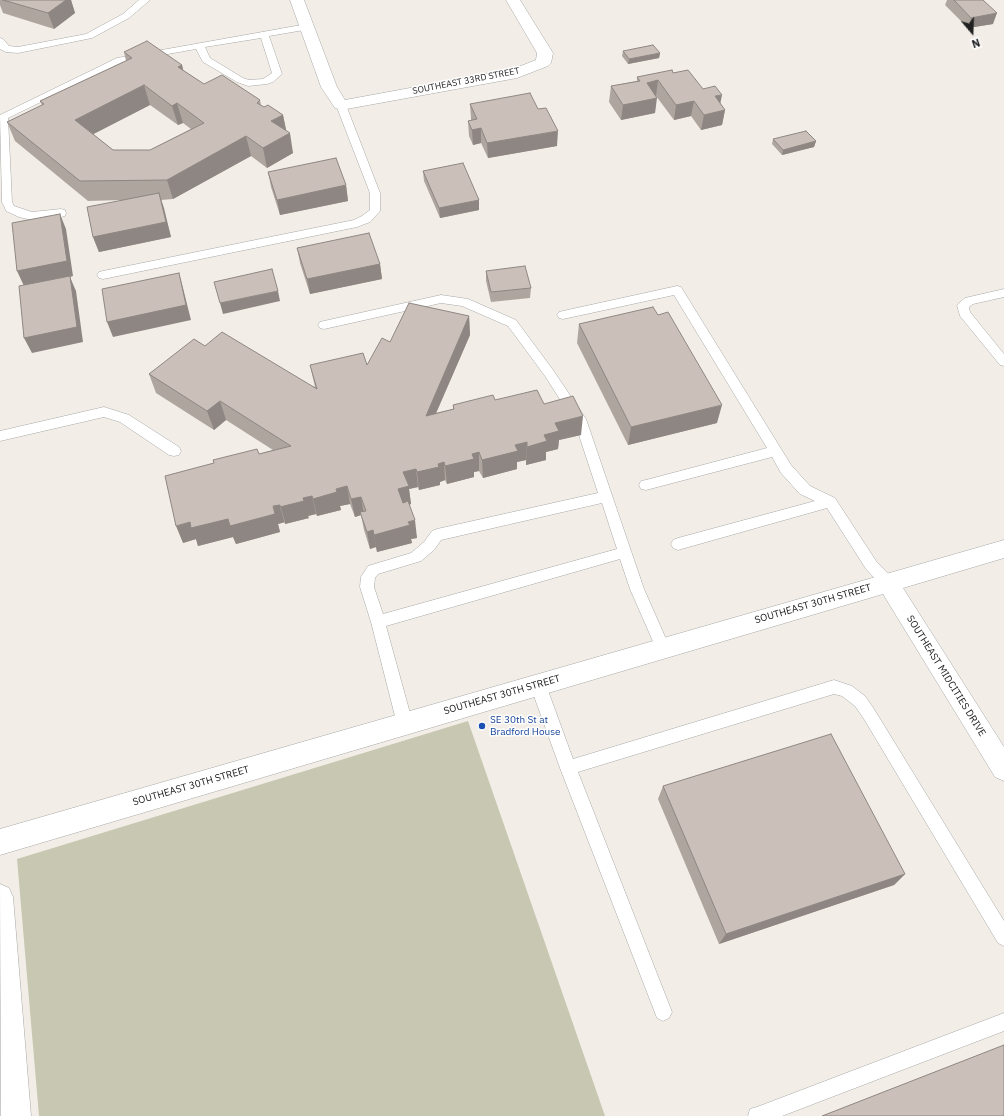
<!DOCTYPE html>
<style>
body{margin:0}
#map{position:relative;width:1004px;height:1116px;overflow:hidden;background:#f2eee7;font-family:"IBM Plex Sans",sans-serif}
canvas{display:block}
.north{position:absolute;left:952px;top:12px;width:40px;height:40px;-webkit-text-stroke:3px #fff;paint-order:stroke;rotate:161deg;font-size:11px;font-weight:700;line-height:16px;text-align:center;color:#212121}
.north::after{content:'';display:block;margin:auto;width:14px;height:18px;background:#212121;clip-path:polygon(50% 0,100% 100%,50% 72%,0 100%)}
</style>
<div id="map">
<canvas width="1004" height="1116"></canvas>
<div class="north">N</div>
</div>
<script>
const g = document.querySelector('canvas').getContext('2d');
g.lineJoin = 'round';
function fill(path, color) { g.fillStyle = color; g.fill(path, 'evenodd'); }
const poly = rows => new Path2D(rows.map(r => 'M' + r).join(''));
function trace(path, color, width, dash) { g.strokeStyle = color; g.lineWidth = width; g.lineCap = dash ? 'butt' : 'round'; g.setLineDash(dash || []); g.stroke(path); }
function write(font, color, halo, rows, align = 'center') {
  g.font = font + ' "IBM Plex Sans",sans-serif'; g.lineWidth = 3; g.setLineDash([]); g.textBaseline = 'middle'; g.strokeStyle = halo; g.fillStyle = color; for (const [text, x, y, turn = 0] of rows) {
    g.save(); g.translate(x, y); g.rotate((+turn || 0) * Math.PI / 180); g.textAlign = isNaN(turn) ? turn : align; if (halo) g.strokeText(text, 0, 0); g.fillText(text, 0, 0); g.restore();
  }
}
fill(poly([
 [468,721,605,1116,39,1116,17,859]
]), '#c8c7b1');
const lane = poly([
 [139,0,150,0,129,18,92,38,18,53,6,52,0,49,0,38,3,39,9,46,18,47,86,34,123,14,139,0],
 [307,24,312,27,310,29,269,36,282,74,273,82,267,84,248,86,237,82,203,62,196,49,123,62,8,118,12,202,14,206,32,212,61,209,65,210,66,213,65,216,61,217,32,220,19,217,6,211,5,208,2,202,0,115,117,58,307,24],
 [261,38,272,73,263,79,249,80,243,78,210,58,205,47,261,38],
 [341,102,346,105,380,193,380,211,370,222,357,227,103,279,99,278,97,275,99,272,103,271,354,220,362,216,370,210,370,193,336,105,341,102],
 [677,286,681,287,791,465,810,486,835,498,876,561,893,579,895,583,893,587,888,589,883,587,866,569,827,508,678,550,673,548,671,544,673,540,678,538,815,501,800,494,781,473,772,457,646,490,641,489,639,485,641,481,646,480,767,448,674,295,563,319,559,318,557,315,559,312,563,311,677,286],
 [1004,289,1004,297,973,304,969,307,970,312,1004,354,1004,366,1000,365,960,316,957,305,965,298,1004,289],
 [441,295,468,299,516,320,553,370,586,419,644,589,670,648,668,653,663,654,658,653,630,589,620,559,386,626,413,724,410,729,405,731,400,729,397,724,371,622,360,587,361,577,368,566,411,553,424,542,432,531,437,529,598,493,575,423,545,376,508,326,462,306,441,303,324,329,320,328,318,325,320,322,324,321,441,295],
 [602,503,617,549,383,614,374,587,375,578,378,574,421,561,434,550,441,540,602,503],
 [104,407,129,415,179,447,181,451,179,455,174,456,169,455,120,422,104,417,0,441,0,431,104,407],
 [538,678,543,680,546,685,573,759,834,680,852,686,865,696,874,709,1004,921,1004,946,998,943,864,719,855,706,842,696,834,694,578,772,672,1012,669,1018,663,1021,657,1018,560,768,530,685,533,680,538,678],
 [1004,1013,1004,1031,782,1116,748,1116,750,1109,757,1107,1004,1013]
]);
const street = poly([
 [290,0,304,0,337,87,345,100,513,69,536,60,537,53,506,0,520,0,553,53,551,63,548,66,517,78,341,110,335,108,321,87,290,0],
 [1004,540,1004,558,903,588,1004,747,1004,781,995,777,883,594,0,855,0,829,1004,540],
 [0,884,9,888,13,897,31,1116,1,1116,0,884]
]);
trace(lane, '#a8a8a8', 1);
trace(street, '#a8a8a8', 1);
fill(lane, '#fff');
fill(street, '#fff');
fill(poly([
 [0,0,71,0,75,13,54,29,3,13,0,5],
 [947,0,983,0,993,24,968,28,945,5],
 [623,51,660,53,659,58,628,64,622,56],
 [124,52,182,65,183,70,204,84,260,100,261,105,264,107,283,115,286,131,293,153,267,168,251,156,173,199,161,200,171,237,99,252,93,237,121,200,88,201,15,141,7,122,42,105,40,101,126,61],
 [150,105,178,125,183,123,191,129,150,150,113,150,93,134],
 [673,73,703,89,720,103,725,110,722,125,701,130,691,116,674,120,656,96,655,113,621,120,609,102,611,86,637,81,637,77],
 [470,104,557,146,488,158,481,143,473,145,469,136,468,121,471,120,471,119],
 [773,139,816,141,814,147,782,155,772,144],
 [423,171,479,210,440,218,424,181],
 [268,172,346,185,348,201,280,215,271,187],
 [297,248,380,264,382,279,310,294,300,263],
 [486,271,531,288,530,298,491,302,486,281],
 [658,315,717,423,628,445,577,343,579,324],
 [469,316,470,335,436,413,453,409,453,405,495,400,544,404,581,435,559,440,558,449,546,452,546,460,526,465,526,460,517,462,517,469,483,478,479,471,474,472,474,477,447,484,445,480,440,482,440,485,419,490,418,487,409,489,411,504,409,505,417,538,411,539,412,543,377,552,376,547,370,549,364,530,361,515,355,517,350,504,340,506,341,510,317,516,316,514,308,516,309,518,285,524,285,522,278,524,280,532,236,544,233,537,198,546,196,539,183,543,259,454,273,450,226,420,214,430,156,393,149,374,205,346,315,387,310,365,367,365,390,342],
 [663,786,905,874,894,885,719,944,658,799]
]), '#afa59f');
fill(poly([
 [66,0,71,0,75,13,54,29,48,13],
 [997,13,993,24,968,28,971,18],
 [660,53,659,58,628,64,629,59],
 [182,65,187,85,178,67],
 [658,80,656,96,645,98,647,83],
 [144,85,150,105,82,140,75,120],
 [722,95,719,110,715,96],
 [657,98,655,113,621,120,623,105],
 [694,101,691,116,674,120,676,105],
 [177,103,183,123,178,125,172,106],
 [725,110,722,125,701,130,704,115],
 [283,115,287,134,271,121],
 [481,128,481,143,473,145,472,130],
 [558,131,557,146,488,158,487,143],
 [290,133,293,153,267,168,263,148],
 [246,136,251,156,173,199,167,180],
 [816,141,814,147,782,155,783,150],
 [346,185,348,201,280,215,277,200],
 [159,193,164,208,171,237,99,252,93,237],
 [479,200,479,210,440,218,439,208],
 [60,214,66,229,73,276,70,277,76,291,83,342,32,353,24,338,24,286,17,271],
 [380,264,382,279,310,294,307,279],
 [179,273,183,288,191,320,113,337,107,322],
 [278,291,280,301,223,314,220,303],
 [469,316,470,335,427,434,426,416],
 [220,401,226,420,214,430,207,411],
 [722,405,717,423,628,445,631,427],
 [583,416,581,435,559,440,558,449,546,452,546,460,526,465,527,447,544,435,555,423],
 [527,442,526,460,517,462,517,469,483,478,482,460,515,445],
 [479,452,479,471,474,472,474,477,447,484,445,466,472,454],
 [444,462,445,480,440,482,440,485,419,490,417,472],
 [416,469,418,487,409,489,411,504,400,507,398,489,403,472],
 [347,486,350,504,340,506,341,510,317,516,313,499,336,489],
 [312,496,316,514,308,516,309,518,285,524,280,507,303,498],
 [361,497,364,515,360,512,361,515,355,517,351,499],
 [280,505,285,522,278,524,280,532,236,544,233,537,198,546,196,539,183,543,176,526,190,522,228,519],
 [415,520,417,538,411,539,412,543,377,552,374,535],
 [373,530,376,547,370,549,367,532],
 [905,874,894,885,719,944,726,934]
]), '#8e8682');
const building = poly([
 [3,0,66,0,48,13,3,0],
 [954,0,983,0,997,13,971,18,954,0],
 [147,41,182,65,178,67,204,84,222,75,260,100,257,103,264,107,268,105,283,115,271,121,290,133,263,148,246,136,167,180,80,181,7,122,44,104,40,101,132,58,124,52,147,41],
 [144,85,172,106,177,103,204,123,150,150,113,150,75,120,144,85],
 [653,45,660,53,629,59,623,51,653,45],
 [672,70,673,73,688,70,703,89,715,86,722,95,715,96,725,110,704,115,694,101,676,105,658,80,647,83,657,98,623,105,611,86,640,81,637,77,672,70],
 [530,93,538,109,546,108,558,131,487,143,481,128,472,130,468,121,477,119,470,104,530,93],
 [806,131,816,141,783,150,773,139,806,131],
 [336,158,346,185,277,200,268,172,336,158],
 [463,163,479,200,439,208,423,171,463,163],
 [159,193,166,222,93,237,87,207,159,193],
 [60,214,67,261,17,271,12,223,60,214],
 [369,233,380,264,307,279,297,248,369,233],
 [525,266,531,288,491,292,486,271,525,266],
 [272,269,278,291,220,303,214,282,272,269],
 [179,273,186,305,107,322,102,289,179,273],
 [70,276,77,327,24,338,19,286,70,276],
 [409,303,469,316,426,416,454,409,453,405,493,395,495,400,537,390,544,404,573,396,583,416,555,423,559,431,544,435,547,441,527,447,527,442,515,445,518,451,482,460,479,452,472,454,474,459,445,466,444,462,438,464,439,467,417,472,416,469,403,472,409,486,398,489,403,503,408,501,415,520,408,522,410,525,374,535,373,530,367,532,360,512,366,511,361,497,351,499,347,486,336,489,337,492,313,499,312,496,303,498,304,501,280,507,280,505,273,506,275,514,230,526,228,519,191,528,190,522,176,526,165,476,214,463,213,460,257,449,259,454,291,446,220,401,207,411,149,374,194,339,205,346,222,332,317,389,310,365,363,353,367,365,382,338,390,342,409,303],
 [653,307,658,315,668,312,722,405,631,427,579,324,653,307],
 [831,734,905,874,726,934,663,786,831,734],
 [1004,1045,1004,1116,822,1116,1004,1045]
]);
fill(building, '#cbc0b9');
trace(building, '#8e8682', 1);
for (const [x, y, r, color] of [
 [482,726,4,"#1a4fb4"]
]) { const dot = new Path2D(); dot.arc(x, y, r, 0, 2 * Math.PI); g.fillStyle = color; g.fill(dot); trace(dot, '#fff', 1.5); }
write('9px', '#212121', '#fff', [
 ["SOUTHEAST 33RD STREET",466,81,-11]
]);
write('10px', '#212121', '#fff', [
 ["SOUTHEAST 30TH STREET",813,604,-16],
 ["SOUTHEAST MIDCITIES DRIVE",946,676,58],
 ["SOUTHEAST 30TH STREET",502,695,-16],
 ["SOUTHEAST 30TH STREET",191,786,-16]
]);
write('10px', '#164399', '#fff', [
 ["SE 30th St at",490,720],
 ["Bradford House",490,732]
], 'left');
</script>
